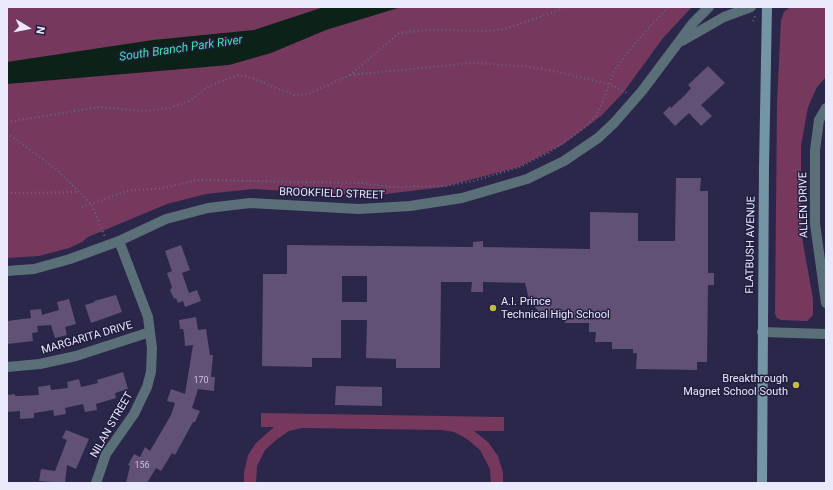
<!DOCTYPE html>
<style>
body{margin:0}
#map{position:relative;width:833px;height:490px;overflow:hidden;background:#2a274a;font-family:Roboto,sans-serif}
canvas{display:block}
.frame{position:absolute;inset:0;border:8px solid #e9e9fb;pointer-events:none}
.north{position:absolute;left:8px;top:8px;width:40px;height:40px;-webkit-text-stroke:3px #201d3f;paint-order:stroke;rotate:100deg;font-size:11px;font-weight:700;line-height:16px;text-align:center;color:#e9e9fb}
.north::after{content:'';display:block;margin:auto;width:14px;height:18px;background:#e9e9fb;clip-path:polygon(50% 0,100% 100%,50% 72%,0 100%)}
</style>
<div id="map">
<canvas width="833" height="490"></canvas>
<div class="frame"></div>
<div class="north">N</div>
</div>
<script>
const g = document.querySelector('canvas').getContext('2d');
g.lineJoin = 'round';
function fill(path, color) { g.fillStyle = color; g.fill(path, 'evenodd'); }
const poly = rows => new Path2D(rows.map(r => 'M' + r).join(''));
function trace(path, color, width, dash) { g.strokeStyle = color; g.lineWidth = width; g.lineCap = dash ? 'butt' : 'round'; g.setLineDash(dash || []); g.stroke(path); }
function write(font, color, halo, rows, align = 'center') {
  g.font = font + ' Roboto,sans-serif'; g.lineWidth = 3; g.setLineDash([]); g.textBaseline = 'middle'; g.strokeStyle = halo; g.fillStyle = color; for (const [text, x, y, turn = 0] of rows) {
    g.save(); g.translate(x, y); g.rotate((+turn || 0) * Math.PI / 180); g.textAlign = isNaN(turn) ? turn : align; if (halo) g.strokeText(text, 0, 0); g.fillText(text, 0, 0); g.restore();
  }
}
fill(poly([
 [7,7,692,7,663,38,623,93,601,116,562,145,519,167,443,187,386,194,357,195,253,189,206,194,167,204,88,237,82,242,69,248,39,256,7,258],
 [790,7,826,7,825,78,817,87,808,107,801,146,801,232,813,299,813,315,807,321,781,320,777,318,775,314,777,102,781,20,784,12],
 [261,413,504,417,504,431,474,431,488,442,498,456,503,473,503,483,491,483,490,469,480,450,467,439,454,432,442,430,302,428,289,431,276,440,265,450,257,466,256,483,244,483,244,473,248,455,256,443,274,427,261,427]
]), '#76385d');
fill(poly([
 [324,7,401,7,326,30,271,53,229,65,7,84,7,62,153,40,254,30]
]), '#0c2118');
fill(poly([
 [708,66,725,83,701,105,712,116,701,126,689,113,675,126,663,113,670,106,671,108,685,95,691,88,688,85],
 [676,178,701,178,700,191,708,191,708,273,714,273,714,285,708,285,707,362,697,362,697,370,636,369,637,353,633,353,633,349,612,349,612,342,595,342,596,332,589,332,589,323,565,323,565,319,550,318,539,312,529,299,525,283,483,282,483,292,471,292,472,282,441,282,440,368,396,368,396,359,366,358,367,320,341,320,341,358,312,358,312,367,262,366,263,274,287,274,287,245,473,247,473,242,483,241,483,247,590,249,590,212,638,213,638,241,675,241],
 [342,276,367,276,367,302,342,302],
 [181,245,190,270,182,273,189,293,197,290,201,301,185,307,183,301,178,303,176,298,174,299,170,290,172,287,167,273,172,271,165,251],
 [116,295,122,312,91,323,85,305,95,302,94,301],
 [69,299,76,324,65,327,67,335,55,338,51,325,37,326,38,332,32,333,33,341,7,344,7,321,31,318,30,310,41,309,42,315,59,310,57,302],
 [196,317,198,330,206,329,210,355,213,355,211,377,215,377,214,391,198,389,192,408,200,411,195,422,193,422,175,455,172,453,161,471,156,468,147,483,126,483,130,466,128,465,134,454,140,457,145,447,150,451,171,415,175,403,167,401,171,389,185,394,193,345,185,346,184,333,183,329,180,329,179,320],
 [123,372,128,389,115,393,116,398,96,404,97,410,85,412,83,404,65,408,66,414,54,416,53,410,34,413,34,418,20,419,20,411,7,412,7,395,15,394,15,396,19,396,39,395,38,387,50,385,51,390,68,388,67,382,79,379,81,387,98,383,97,380],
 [336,386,382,387,382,406,335,405],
 [66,430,89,439,76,469,67,465,65,483,39,481,41,469,55,471,67,440,62,438]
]), '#625176');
trace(poly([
 [753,21,755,16],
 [350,75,472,63,522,66,549,70,609,84,627,93],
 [7,122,100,107,143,111,170,108,189,101,209,86,238,75,252,78,294,95,308,94,350,75,399,33,429,30,488,31,504,29,546,15,564,7],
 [7,133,56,169,92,205,105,237],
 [7,193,79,192],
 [82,207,130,190,158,189,198,180,361,183,391,187,446,186,474,181,520,167,550,152,587,126,596,116,604,99,614,71,636,42,668,7]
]), '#686683', 2, [1, 3]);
trace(poly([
 [682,41,724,17,751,7],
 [826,108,819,120,815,150,815,224,826,303],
 [7,271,34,269,70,259,119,241,166,219,208,208,250,203,359,209,410,206,462,198,527,179,564,161,598,138,614,123,642,91,693,23,709,7],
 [762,332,826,334],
 [7,367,40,364,76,356,150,332],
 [96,483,106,454,134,414,147,387,151,372,152,348,148,317,119,241]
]), '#5b6f78', 10);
trace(poly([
 [762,483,764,167,767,7]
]), '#7495a3', 10);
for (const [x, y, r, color] of [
 [493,308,4,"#c5bc3d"],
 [796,385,4,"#c5bc3d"]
]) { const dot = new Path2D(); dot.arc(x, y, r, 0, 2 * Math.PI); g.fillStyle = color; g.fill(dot); trace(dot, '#201d3f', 1.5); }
write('9px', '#c7c3da', null, [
 ["170",201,381],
 ["156",142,466]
]);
write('11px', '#e9e9fb', '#201d3f', [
 ["BROOKFIELD STREET",332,194,2],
 ["ALLEN DRIVE",804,205,-91],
 ["FLATBUSH AVENUE",751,245,-89],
 ["MARGARITA DRIVE",87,338,-16],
 ["NILAN STREET",112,425,-60]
]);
write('11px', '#e9e9fb', '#201d3f', [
 ["A.I. Prince",501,302],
 ["Technical High School",501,315],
 ["Breakthrough",788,379,"right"],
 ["Magnet School South",788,392,"right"]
], 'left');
write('italic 12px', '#40e0aa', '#201d3f', [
 ["South Branch Park River",181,49,-8]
]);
</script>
